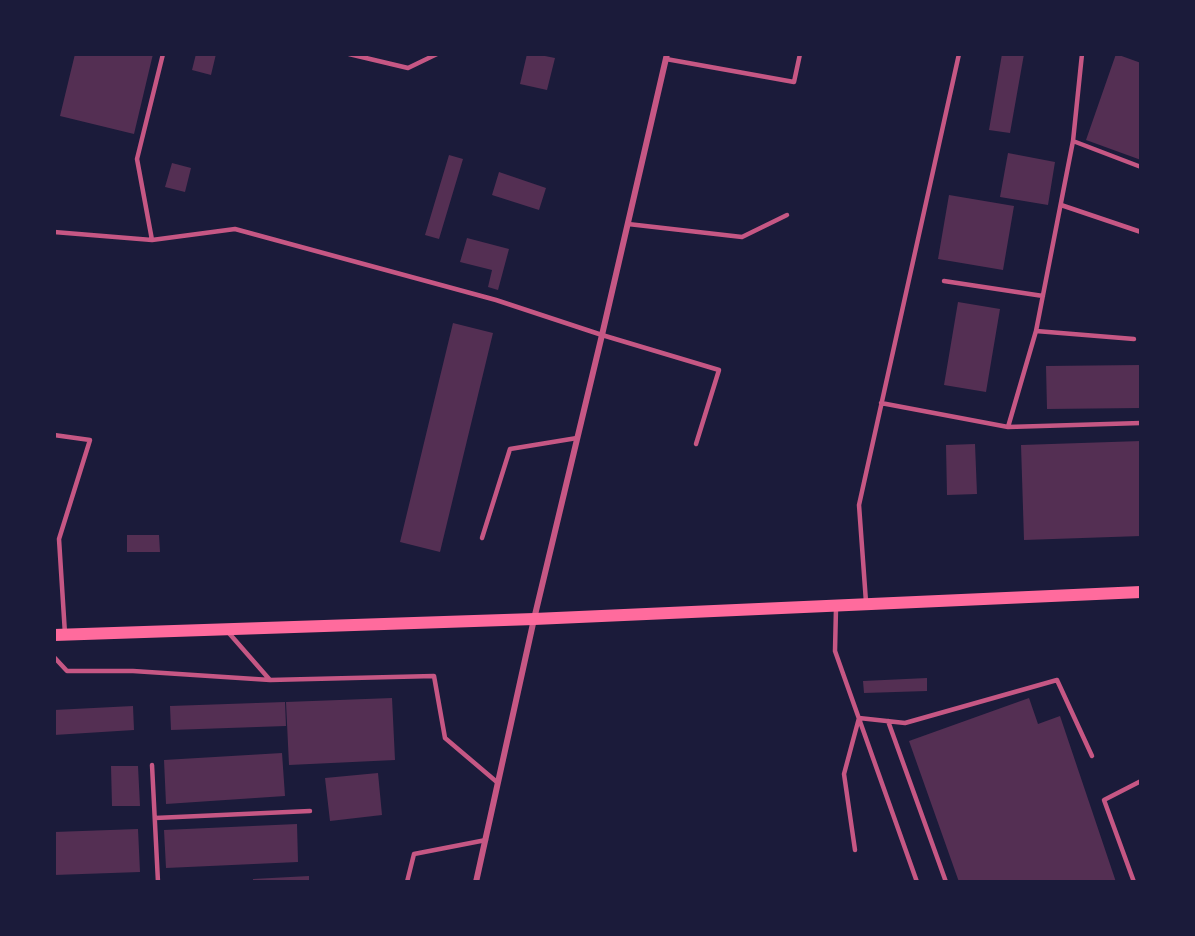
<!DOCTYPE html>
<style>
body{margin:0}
#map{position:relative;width:1195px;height:936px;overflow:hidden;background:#1b1b3a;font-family:"Times New Roman",serif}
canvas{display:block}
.frame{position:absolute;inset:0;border:56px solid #1b1b3a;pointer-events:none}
</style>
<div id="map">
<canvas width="1195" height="936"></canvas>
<div class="frame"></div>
</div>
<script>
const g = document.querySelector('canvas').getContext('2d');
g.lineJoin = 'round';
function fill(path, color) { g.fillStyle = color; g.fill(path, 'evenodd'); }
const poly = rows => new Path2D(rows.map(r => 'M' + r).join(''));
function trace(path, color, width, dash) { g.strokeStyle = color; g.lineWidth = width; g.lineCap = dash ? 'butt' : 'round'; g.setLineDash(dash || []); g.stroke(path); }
fill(poly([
 [75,54,153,54,134,134,60,116],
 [196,54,216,54,211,75,192,70],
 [527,54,535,54,555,58,547,90,520,84],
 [1002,54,1024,54,1010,133,989,130],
 [1116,54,1141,63,1141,160,1086,140],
 [1008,153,1055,162,1048,205,1000,197],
 [449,155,463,159,439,239,425,235],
 [172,163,191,168,185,192,165,187],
 [499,172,546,188,539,210,492,195],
 [949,195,1014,206,1003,270,938,259],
 [467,238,509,249,498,290,488,287,492,270,460,262],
 [958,302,1000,309,986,392,944,385],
 [453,323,493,333,440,552,400,542],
 [1141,365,1141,408,1047,409,1046,366],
 [1141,441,1141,536,1024,540,1021,445],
 [975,444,977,494,947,495,946,445],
 [127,535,159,535,160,552,127,552],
 [927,678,927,691,864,693,863,681],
 [392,698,395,760,289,765,286,702],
 [1029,698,1038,724,1060,716,1116,882,959,882,909,741],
 [285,702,286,726,171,730,170,706],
 [133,706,134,730,54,735,54,710],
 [282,753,285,796,166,804,164,760],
 [111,766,138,766,140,806,112,806],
 [378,773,382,815,330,821,325,778],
 [297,824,298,862,166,868,164,830],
 [138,829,140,872,54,875,54,832],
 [309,876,309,882,253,882,253,879]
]), '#542f53');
trace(poly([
 [349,54,408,68,437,54],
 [666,59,794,82,800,54],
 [1073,141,1141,167],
 [1061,205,1141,232],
 [628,224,742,237,787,215],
 [54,232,152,240,235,229,496,300,602,335,719,370,696,444],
 [152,240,137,159,163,54],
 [944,281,1043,296],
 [1036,331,1134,339],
 [881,403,1008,427,1036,331,1073,141,1082,54],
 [1008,427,1141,423],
 [54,435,90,440,59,539,65,634],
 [482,538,510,449,577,438],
 [866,602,859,505,959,54],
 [836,608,835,651,917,882],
 [228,632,270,680,434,676,445,738,498,783],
 [54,657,67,671,133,671,270,680],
 [888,721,946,882],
 [152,765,158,882],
 [155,818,310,811],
 [855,850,844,774,859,718,905,723,1057,680,1092,756],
 [407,882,414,854,486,840],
 [1134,882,1104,800,1141,781]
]), '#c65784', 4.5);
trace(poly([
 [476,882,534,619,602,335,667,54]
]), '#c65784', 6);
trace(poly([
 [54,635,534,619,1141,592]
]), '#ff6b9d', 12);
</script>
